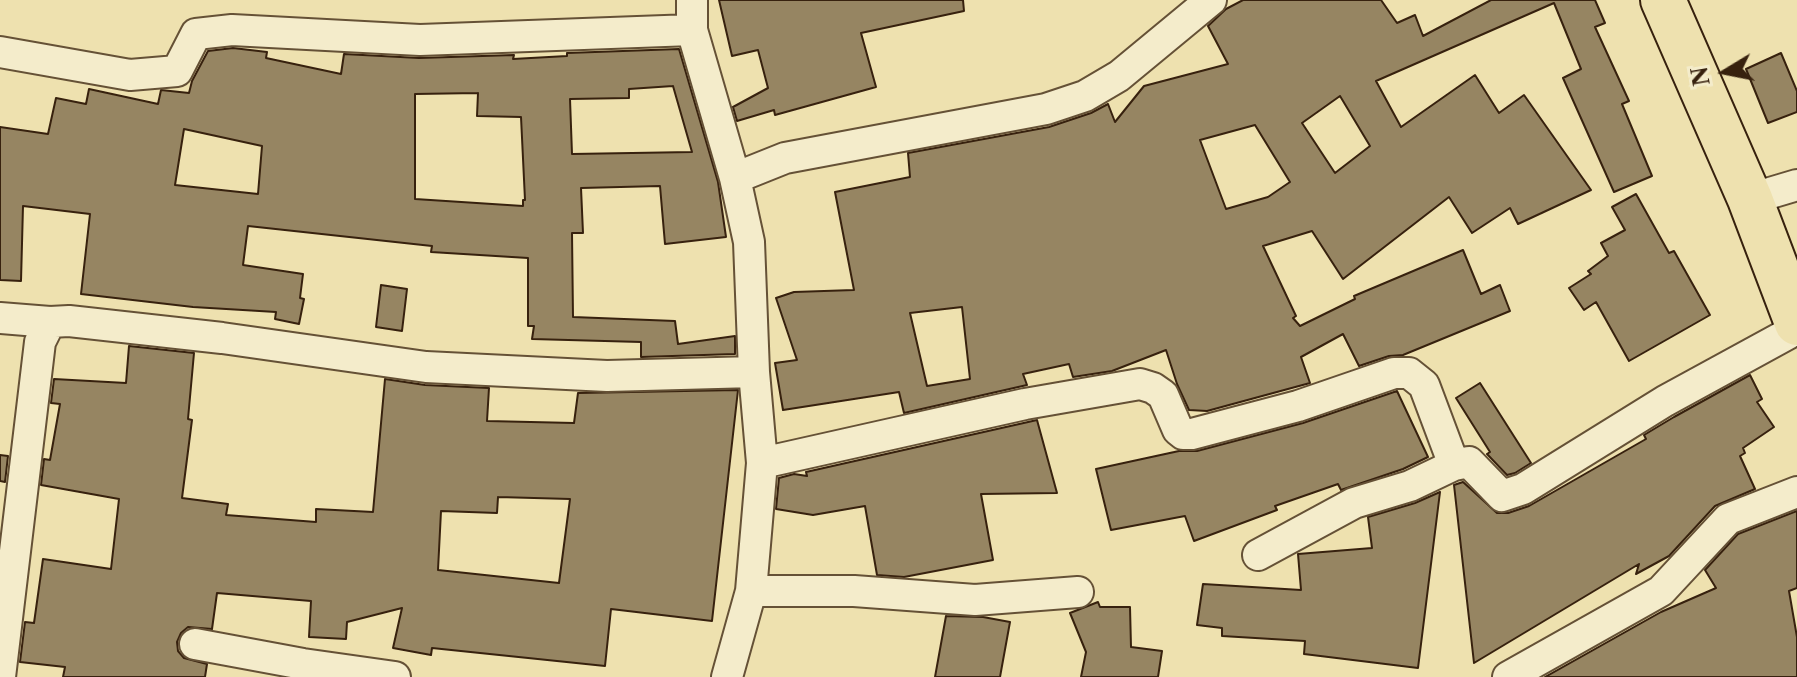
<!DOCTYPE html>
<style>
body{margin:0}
#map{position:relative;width:1797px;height:677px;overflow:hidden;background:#eee1af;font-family:"Libre Caslon Text",serif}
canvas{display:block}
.north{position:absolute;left:1685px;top:32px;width:80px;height:80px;-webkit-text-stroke:6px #f4eccb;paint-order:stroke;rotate:260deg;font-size:22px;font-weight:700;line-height:32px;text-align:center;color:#37210e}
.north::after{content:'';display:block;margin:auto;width:28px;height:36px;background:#37210e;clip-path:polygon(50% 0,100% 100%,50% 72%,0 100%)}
</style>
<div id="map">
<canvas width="1797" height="677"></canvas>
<div class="north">N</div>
</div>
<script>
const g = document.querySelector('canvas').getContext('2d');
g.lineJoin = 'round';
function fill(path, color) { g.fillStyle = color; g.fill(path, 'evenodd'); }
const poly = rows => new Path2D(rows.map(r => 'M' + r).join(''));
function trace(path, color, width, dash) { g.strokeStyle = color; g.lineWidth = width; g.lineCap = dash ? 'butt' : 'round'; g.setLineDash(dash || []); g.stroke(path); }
const building = poly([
 [719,0,963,0,964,11,861,33,876,87,775,115,774,110,737,121,733,107,768,88,758,50,732,56,719,0],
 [1243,0,1381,0,1397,23,1415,15,1423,36,1491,0,1595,0,1605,23,1595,27,1629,101,1622,104,1652,176,1614,192,1563,78,1581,69,1554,3,1376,81,1401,127,1475,75,1499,113,1524,95,1591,190,1518,224,1510,208,1472,233,1449,197,1343,279,1312,231,1263,246,1296,316,1293,318,1300,326,1355,299,1354,296,1463,250,1481,294,1500,285,1510,311,1403,355,1389,356,1359,366,1343,334,1301,357,1310,383,1207,411,1189,410,1177,384,1166,350,1112,371,1073,377,1069,364,1023,374,1027,385,904,413,899,392,783,410,775,363,797,360,776,298,794,292,854,290,835,192,910,177,908,153,1049,127,1091,113,1108,104,1115,122,1144,86,1228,64,1208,26,1226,9,1243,0],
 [1340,96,1370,146,1335,173,1302,123,1340,96],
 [1255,125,1290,182,1268,197,1226,209,1200,140,1255,125],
 [962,307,970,379,927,386,910,313,962,307],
 [233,48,267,52,266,58,341,74,344,54,419,58,514,55,513,59,567,56,567,53,679,49,718,182,726,237,665,244,660,186,581,188,583,233,572,233,573,317,675,321,678,344,735,336,735,354,641,357,641,342,532,339,534,326,528,326,528,258,431,252,432,246,248,226,243,265,303,274,300,298,304,299,299,324,275,319,276,312,193,307,81,294,90,214,23,206,21,281,0,280,0,127,48,134,56,98,86,104,89,89,158,104,161,90,189,93,192,81,208,51,233,48],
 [673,86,692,152,572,154,570,99,629,98,629,89,673,86],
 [478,93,477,116,521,117,525,200,523,200,523,206,415,199,415,94,478,93],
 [184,129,262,146,258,194,175,185,184,129],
 [1781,53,1797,91,1797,112,1768,123,1746,69,1781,53],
 [1636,194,1669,253,1674,251,1710,315,1629,361,1596,302,1584,310,1569,288,1591,274,1588,271,1608,256,1601,243,1625,230,1612,207,1636,194],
 [381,285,407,289,402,331,376,327,381,285],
 [129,346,194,353,188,419,192,420,182,498,228,504,226,515,316,522,316,509,373,512,385,379,425,385,489,388,487,421,574,423,578,393,738,390,712,621,611,609,605,666,432,648,431,655,393,648,402,608,347,622,346,639,309,637,311,601,217,593,212,629,188,627,181,633,177,642,178,651,184,658,207,664,205,677,63,677,65,667,20,662,25,622,34,623,43,559,111,569,119,499,41,485,44,459,50,460,60,404,51,403,54,379,126,383,129,346],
 [498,497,570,499,559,583,438,570,441,511,497,513,498,497],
 [1750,375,1762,399,1757,402,1774,427,1743,448,1745,453,1740,456,1755,489,1715,506,1669,556,1636,574,1639,564,1474,663,1454,485,1463,482,1497,513,1508,513,1529,506,1646,439,1644,435,1674,417,1750,375],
 [1480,383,1531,463,1515,473,1507,475,1487,454,1490,452,1456,398,1480,383],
 [1397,391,1428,457,1403,469,1341,490,1338,484,1275,506,1277,510,1194,541,1185,516,1111,530,1096,469,1179,451,1197,451,1303,423,1397,391],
 [1037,420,1057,493,981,494,993,560,904,577,877,575,865,506,813,515,776,509,779,478,794,474,807,476,806,472,1037,420],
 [0,455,8,456,5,482,0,481,0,455],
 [1440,492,1418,668,1304,654,1305,641,1222,636,1222,628,1197,625,1203,584,1301,590,1298,554,1372,548,1368,517,1415,503,1440,492],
 [1797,511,1797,588,1789,591,1797,637,1797,677,1545,677,1661,612,1716,588,1705,570,1738,534,1797,511],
 [1098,602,1100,607,1130,607,1131,647,1162,651,1158,677,1081,677,1086,652,1070,613,1098,602],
 [946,616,983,617,1010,622,1000,677,935,677,946,616]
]);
fill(building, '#968562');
trace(building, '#37210e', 2);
const street = poly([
 [692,0,692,30,735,178,749,242,754,372,762,463,751,591,727,677],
 [0,52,130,75,177,71,196,34,232,30,420,40,692,30],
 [735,178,785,158,1046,109,1085,96,1119,76,1211,0],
 [1750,199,1797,185],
 [0,318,50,322,69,321,222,338,426,367,607,376,754,372],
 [762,463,1025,404,1140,384,1153,388,1163,395,1178,430,1183,434,1192,434,1298,406,1394,373,1409,373,1424,385,1454,465],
 [1258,555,1354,503,1410,486,1454,465,1469,462,1502,496,1523,489,1665,401,1797,329],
 [751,591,854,591,975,600,1078,592],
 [195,644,303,664,395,677],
 [0,677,40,342,50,322],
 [1508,677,1661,591,1728,519,1797,492]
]);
const primary = poly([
 [1663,0,1750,199,1797,323]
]);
trace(street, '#655136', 34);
trace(primary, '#37210e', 48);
trace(street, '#f4eccb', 30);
trace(primary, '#eee1af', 44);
</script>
